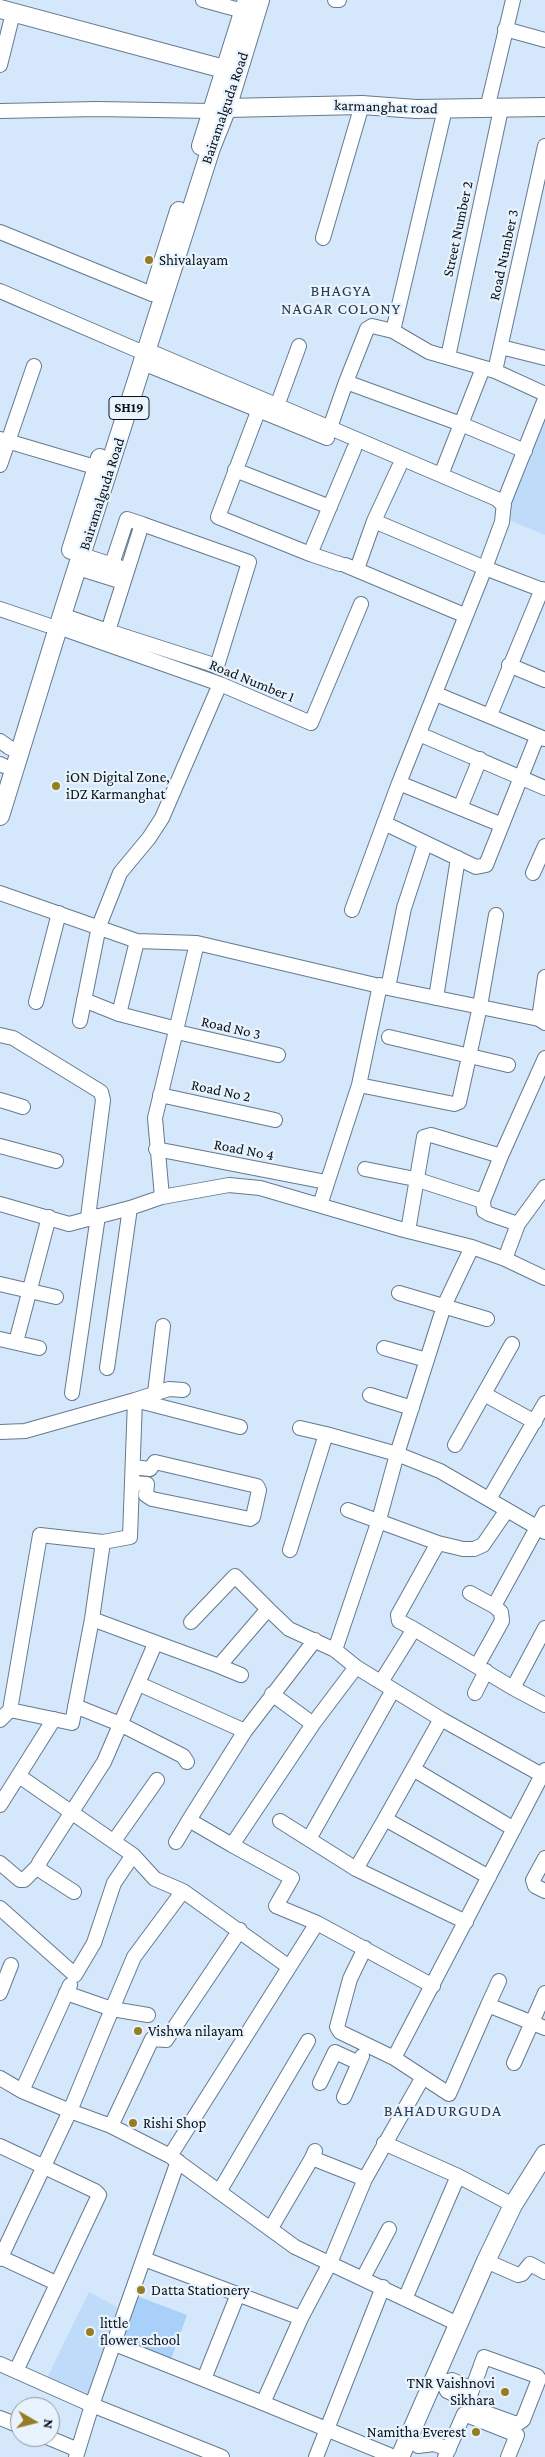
<!DOCTYPE html>
<style>
body{margin:0}
#map{position:relative;width:545px;height:2457px;overflow:hidden;background:#d4e7fb;font-family:"Crimson Pro",serif}
canvas{display:block}
.north{position:absolute;left:10px;top:2397px;width:50px;height:50px;box-sizing:border-box;background:#e9f3fd;border:1px solid #8f98a1;border-radius:50%;rotate:98deg;font-size:14px;font-weight:700;line-height:20px;text-align:center;color:#081018}
.north::after{content:'';display:block;margin:auto;width:18px;height:22px;background:#957d24;clip-path:polygon(50% 0,100% 100%,50% 72%,0 100%)}
</style>
<div id="map">
<canvas width="545" height="2457"></canvas>
<div class="north">N</div>
</div>
<script>
const g = document.querySelector('canvas').getContext('2d');
g.lineJoin = 'round';
function fill(path, color) { g.fillStyle = color; g.fill(path, 'evenodd'); }
const poly = rows => new Path2D(rows.map(r => 'M' + r).join(''));
function trace(path, color, width, dash) { g.strokeStyle = color; g.lineWidth = width; g.lineCap = dash ? 'butt' : 'round'; g.setLineDash(dash || []); g.stroke(path); }
function write(font, color, halo, rows, align = 'center') {
  g.font = font + ' "Crimson Pro",serif'; g.lineWidth = 4.5; g.setLineDash([]); g.textBaseline = 'middle'; g.strokeStyle = halo; g.fillStyle = color; for (const [text, x, y, turn = 0] of rows) {
    g.save(); g.translate(x, y); g.rotate((+turn || 0) * Math.PI / 180); g.textAlign = isNaN(turn) ? turn : align; if (halo) g.strokeText(text, 0, 0); g.fillText(text, 0, 0); g.restore();
  }
}
fill(poly([
 [545,413,545,535,509,520,506,507],
 [89,2292,117,2307,104,2357,91,2397,46,2380]
]), '#bedcfa');
fill(poly([
 [134,2295,187,2315,171,2359,120,2341]
]), '#a9d0f8');
const minor = poly([
 [203,0,243,11],
 [335,0,339,0],
 [505,29,545,40],
 [0,65,13,13],
 [487,109,513,0],
 [0,111,97,109,212,111],
 [0,232,152,294],
 [323,238,362,105],
 [0,291,137,350],
 [393,331,445,109],
 [501,347,545,358],
 [147,350,497,499,504,506],
 [448,357,501,109],
 [143,363,327,438],
 [495,371,545,146],
 [346,382,461,424,525,451],
 [545,399,504,502,502,522,485,568,545,591],
 [262,401,218,517,310,554,340,564],
 [277,406,299,346],
 [327,436,346,382,367,329,372,326,393,331,429,352,495,371,545,394],
 [0,439,105,470],
 [0,465,34,366],
 [235,470,330,507],
 [441,475,483,368],
 [310,554,354,449],
 [82,555,119,567],
 [112,564,127,519,142,524],
 [345,565,464,615],
 [78,568,123,582],
 [357,569,374,521,399,467],
 [0,609,47,625],
 [62,615,108,631,217,666,249,562,142,524,108,631],
 [58,627,220,684,311,723,361,604],
 [509,665,545,680],
 [436,694,545,739],
 [490,715,542,589],
 [419,734,545,788],
 [0,741,10,748],
 [0,764,4,766],
 [399,783,502,825],
 [460,808,480,759],
 [384,823,476,867,486,865,537,737],
 [533,873,545,846],
 [0,893,137,941,197,943,388,988,539,1019],
 [352,910,399,783,485,568,374,521],
 [545,977,539,1019,545,1023],
 [388,988,404,908,425,844],
 [436,998,458,858],
 [84,1000,119,1014,177,1029],
 [36,1002,59,913],
 [119,1014,137,941],
 [80,1021,99,926,120,873,149,838,162,818,220,684],
 [177,1032,278,1055],
 [0,1035,13,1038,101,1092,103,1100,88,1217],
 [389,1037,508,1065],
 [359,1085,454,1104,459,1102,480,1006,496,915],
 [160,1095,275,1120],
 [0,1100,23,1107],
 [0,1146,56,1161],
 [156,1149,326,1182],
 [365,1169,415,1179,483,1201],
 [162,1197,155,1118,197,943],
 [0,1204,69,1224,130,1208,162,1197,229,1185,260,1188,404,1230,472,1247,505,1259,545,1278],
 [320,1205,359,1085,380,985],
 [518,1224,489,1214,484,1211,483,1201,501,1156,545,1058],
 [408,1231,424,1137,431,1135,501,1156],
 [505,1259,518,1224,545,1187],
 [0,1284,56,1297],
 [399,1293,487,1319],
 [0,1339,39,1348],
 [16,1342,49,1217],
 [384,1348,427,1360],
 [107,1368,130,1208],
 [72,1393,98,1216],
 [155,1393,163,1326],
 [484,1394,535,1422],
 [370,1395,412,1408],
 [300,1428,326,1434],
 [0,1432,25,1431,135,1400,240,1427],
 [455,1445,512,1344],
 [132,1483,147,1484,146,1495,152,1499,250,1519,253,1517,259,1490,257,1486,155,1462,150,1469,133,1467],
 [489,1499,545,1403],
 [348,1510,438,1543,398,1615,399,1621,414,1629],
 [438,1543,463,1549,474,1549,483,1545,507,1510],
 [290,1550,326,1434,397,1454,440,1471,545,1532],
 [470,1593,494,1606,545,1513],
 [92,1619,219,1666,268,1609,289,1629,335,1650,356,1667,441,1719,542,1775,545,1770],
 [191,1622,235,1576,268,1609],
 [545,1628,513,1688,545,1705],
 [335,1650,379,1520,397,1454,444,1306,472,1247],
 [219,1666,241,1675],
 [477,1666,502,1621,501,1612,494,1606],
 [356,1667,313,1724,232,1845,292,1878,276,1906,317,1923,433,1986],
 [381,1682,414,1629,513,1688],
 [139,1684,245,1731],
 [475,1693,486,1671],
 [272,1694,313,1724],
 [75,1706,120,1724,183,1756,187,1762],
 [10,1710,72,1723,92,1619,103,1542],
 [441,1719,385,1819,489,1877],
 [0,1720,10,1710,40,1535,103,1542,130,1537,135,1400,169,1389,183,1390],
 [413,1769,514,1829],
 [19,1776,133,1855,155,1879,183,1891,289,1967],
 [0,1805,54,1719],
 [280,1821,356,1869,466,1922],
 [309,1839,393,1690],
 [114,1841,157,1780],
 [176,1842,189,1820],
 [232,1845,189,1820,245,1731,315,1640],
 [545,1858,533,1880,535,1886,545,1891],
 [0,1863,20,1880,24,1880,38,1866],
 [356,1869,385,1819],
 [74,1892,40,1870,39,1863,104,1762,155,1644],
 [0,1908,75,1975,94,1943,114,1883,133,1855],
 [317,1923,170,2156,295,2247,458,2324],
 [365,1948,350,1979,337,2027,340,2032,394,2058,449,2094,488,2005,545,2028],
 [0,1993,11,1965],
 [488,2005,499,1981],
 [148,2015,112,2009,134,1957,183,1891],
 [394,2058,542,1775],
 [514,2063,545,1993],
 [0,2078,22,2091,70,2111,111,2126,170,2156],
 [320,2083,335,2052,359,2063],
 [22,2091,70,1985],
 [344,2097,362,2056],
 [111,2126,152,2039,166,2040,240,1930],
 [384,2143,458,2176,513,2205],
 [0,2146,95,2191,99,2195,16,2371],
 [315,2151,312,2158,365,2179],
 [219,2192,308,2041],
 [271,2228,312,2158],
 [0,2257,56,2283],
 [0,2259,70,2111,112,2009,66,1993],
 [144,2259,301,2318],
 [486,2261,518,2275,522,2274,530,2264,545,2272],
 [363,2278,389,2229],
 [405,2299,458,2176],
 [115,2344,263,2403],
 [0,2364,92,2405,222,2457],
 [204,2379,238,2294],
 [436,2379,443,2382,452,2380,472,2389],
 [443,2382,447,2391,468,2401,470,2407,517,2424,523,2420,539,2379,537,2376,484,2357,468,2401],
 [0,2418,20,2426],
 [47,2437,78,2450],
 [418,2446,434,2444,449,2449],
 [76,2457,92,2405,178,2161],
 [316,2457,383,2287],
 [394,2457,263,2403,301,2318,330,2263,365,2179,423,2077],
 [445,2457,464,2414,517,2435,508,2457]
]);
const major = poly([
 [0,9,224,69],
 [227,108,362,105,416,109,545,107],
 [201,146,247,0],
 [156,284,179,211],
 [71,550,100,458],
 [0,816,62,615,211,148,227,108,260,0],
 [400,2457,486,2261,513,2205,545,2154]
]);
trace(minor, '#647a90', 16);
trace(major, '#647a90', 20);
trace(minor, '#fff', 14);
trace(major, '#fff', 18);
for (const [x, y, r, color] of [
 [149,260,5,"#957d24"],
 [56,786,5,"#957d24"],
 [138,2031,5,"#957d24"],
 [133,2123,5,"#957d24"],
 [141,2290,5,"#957d24"],
 [90,2332,5,"#957d24"],
 [505,2392,5,"#957d24"],
 [476,2432,5,"#957d24"]
]) { const dot = new Path2D(); dot.arc(x, y, r, 0, 2 * Math.PI); g.fillStyle = color; g.fill(dot); trace(dot, '#e9f3fd', 2); }
for (const [x, y, w] of [
 [129,408,40]
]) { const box = new Path2D(); box.roundRect(x - w / 2, y - 11.5, w, 23, 4); g.fillStyle = '#e9f3fd'; g.fill(box); trace(box, '#081018', 1); }
write('bold 14px', '#081018', null, [
 ["SH19",129,408]
]);
write('15px', '#081018', '#e9f3fd', [
 ["karmanghat road",386,107,2],
 ["Bairamalguda Road",225,108,-71],
 ["Street Number 2",458,229,-78],
 ["Road Number 3",504,255,-78],
 ["Bairamalguda Road",102,494,-72],
 ["Road Number 1",252,681,22],
 ["Road No 3",231,1028,13],
 ["Road No 2",221,1091,12],
 ["Road No 4",244,1150,11]
]);
write('15px', '#081018', '#e9f3fd', [
 ["Shivalayam",159,260],
 ["iON Digital Zone,",66,777],
 ["iDZ Karmanghat",66,794],
 ["Vishwa nilayam",148,2031],
 ["Rishi Shop",143,2123],
 ["Datta Stationery",151,2290],
 ["little",100,2323],
 ["flower school",100,2340],
 ["TNR Vaishnovi",495,2383,"right"],
 ["Sikhara",495,2400,"right"],
 ["Namitha Everest",466,2432,"right"]
], 'left');
g.letterSpacing = '1px';
write('16px', '#283b4e', '#e9f3fd', [
 ["BHAGYA",341,291],
 ["NAGAR COLONY",341,309],
 ["BAHADURGUDA",443,2111]
]);
g.letterSpacing = '0px';
</script>
